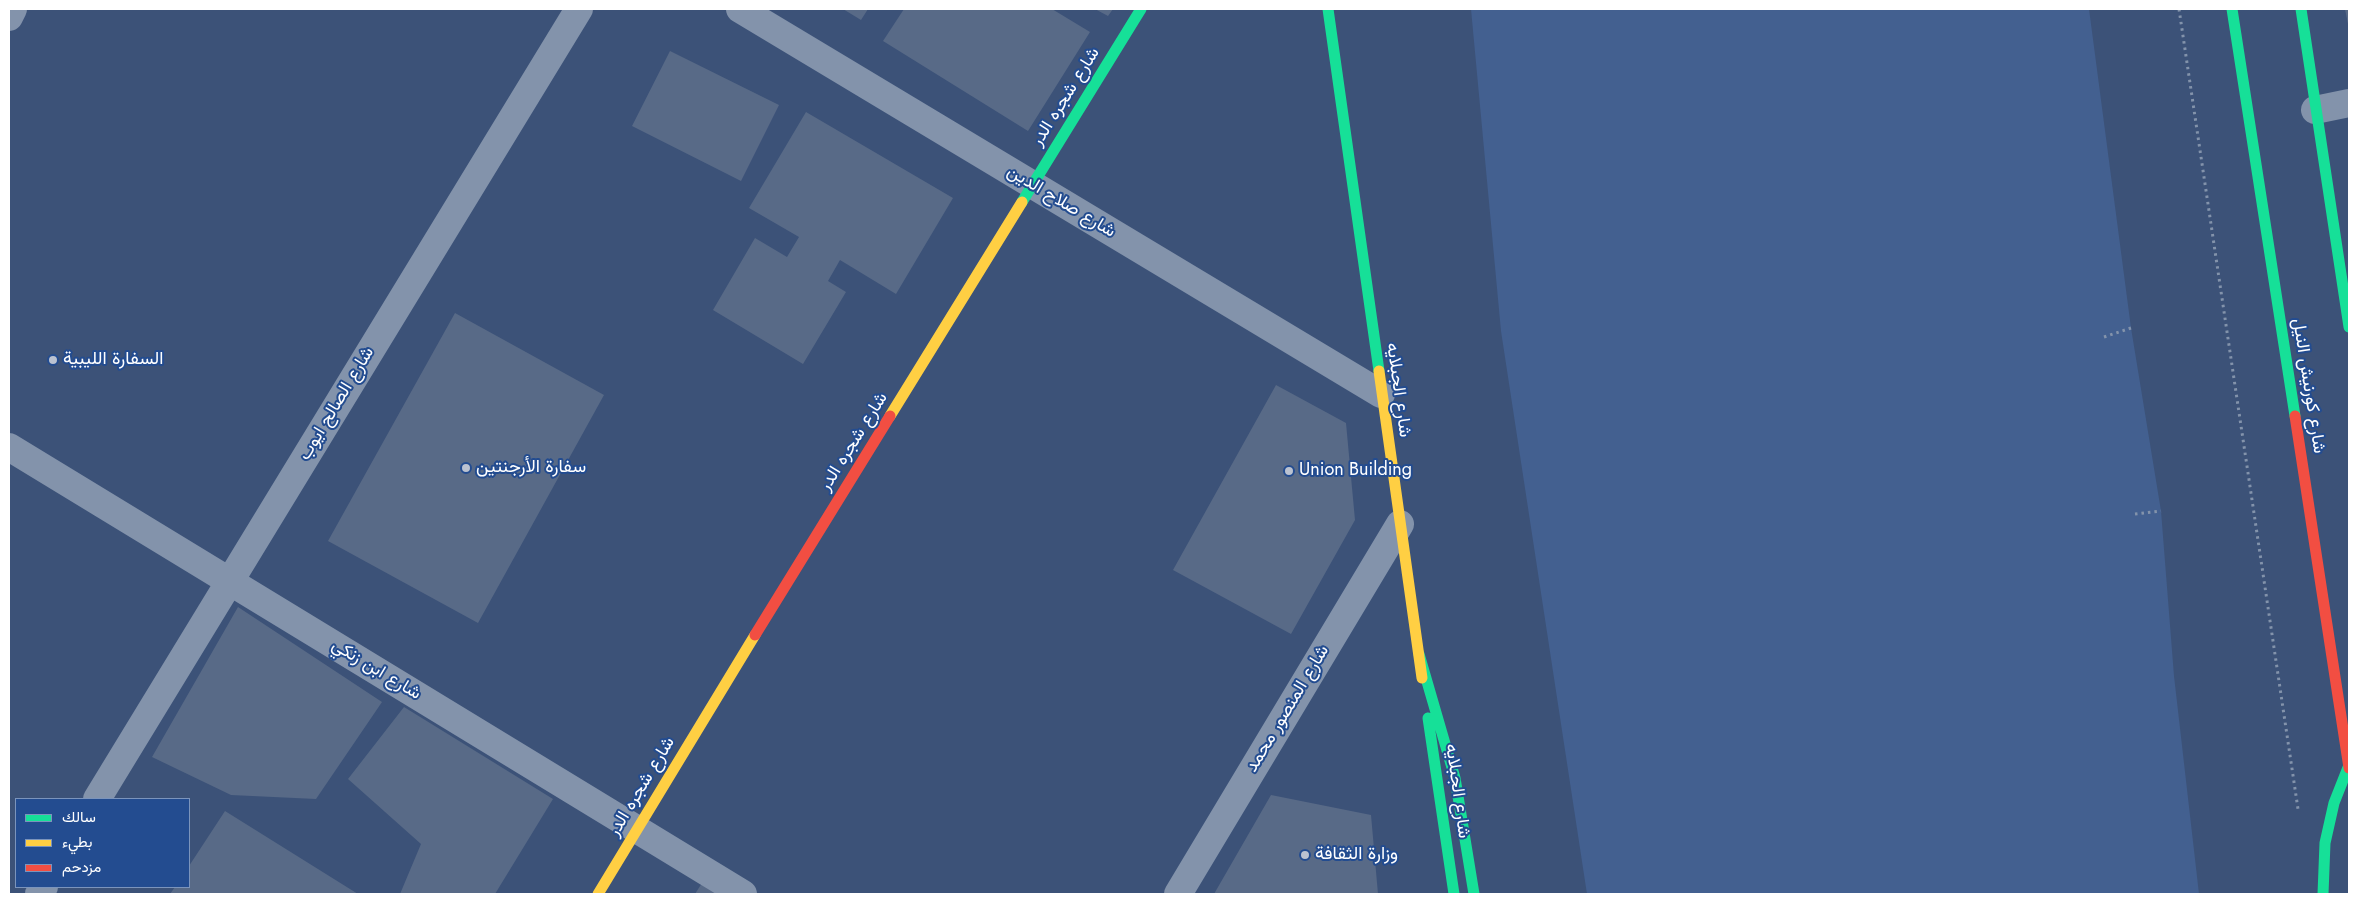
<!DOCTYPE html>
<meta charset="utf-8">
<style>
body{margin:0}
#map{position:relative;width:2358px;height:903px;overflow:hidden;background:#3c5278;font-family:Jost,Vazirmatn,sans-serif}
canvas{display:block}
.frame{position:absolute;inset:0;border:10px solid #fff;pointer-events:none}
.legend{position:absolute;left:15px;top:798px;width:175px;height:90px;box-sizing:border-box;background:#234c90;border:1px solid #7b94bc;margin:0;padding:6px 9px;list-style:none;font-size:15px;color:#fff}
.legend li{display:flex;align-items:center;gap:10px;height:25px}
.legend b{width:25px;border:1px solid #7b94bc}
</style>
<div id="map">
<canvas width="2358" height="903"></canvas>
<div class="frame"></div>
<ul class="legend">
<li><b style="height:6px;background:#16e098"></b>سالك</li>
<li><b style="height:6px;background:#ffcf43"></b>بطيء</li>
<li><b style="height:6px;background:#f24e42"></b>مزدحم</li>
</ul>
</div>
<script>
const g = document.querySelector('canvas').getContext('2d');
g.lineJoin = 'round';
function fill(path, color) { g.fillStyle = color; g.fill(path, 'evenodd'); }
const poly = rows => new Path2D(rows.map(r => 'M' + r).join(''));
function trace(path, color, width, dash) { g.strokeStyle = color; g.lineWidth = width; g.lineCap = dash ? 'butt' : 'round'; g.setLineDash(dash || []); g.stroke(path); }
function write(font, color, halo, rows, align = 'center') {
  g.font = font + ' Jost,Vazirmatn,sans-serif'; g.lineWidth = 4; g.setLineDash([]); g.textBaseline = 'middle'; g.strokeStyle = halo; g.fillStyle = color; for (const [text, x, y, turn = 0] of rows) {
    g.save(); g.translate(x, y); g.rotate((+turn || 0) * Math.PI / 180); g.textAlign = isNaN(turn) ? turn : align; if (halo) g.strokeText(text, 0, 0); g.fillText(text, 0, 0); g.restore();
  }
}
fill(poly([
 [1471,9,2089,9,2131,328,2161,511,2174,676,2199,894,1587,894,1501,331]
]), '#436090');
fill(poly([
 [843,9,868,9,861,20],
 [904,9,1052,9,1090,32,1028,131,883,41],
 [1095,9,1113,9,1108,16],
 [2345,9,2349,9,2349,24,2348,24],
 [670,51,779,105,741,181,632,126],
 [806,112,953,198,896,294,840,260,828,281,846,292,803,364,713,310,755,238,787,257,799,237,749,208],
 [455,313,604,395,478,623,328,541],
 [1276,385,1346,423,1355,520,1291,634,1173,570],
 [238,607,382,702,316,799,231,795,152,757],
 [404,707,553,799,495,894,400,894,421,844,348,779],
 [1271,795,1371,815,1378,894,1214,894],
 [225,811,358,894,170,894,175,887,189,887,189,866],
 [702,883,721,894,695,894]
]), '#586a87');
trace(poly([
 [2179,9,2298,809],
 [2104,337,2131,328],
 [2135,514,2161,511]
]), '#8393ab', 3, [2.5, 4]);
trace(poly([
 [740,9,1381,394],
 [9,17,13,9],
 [2315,110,2349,103],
 [9,447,743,894],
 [97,799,579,9],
 [39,894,44,887],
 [1178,894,1400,524]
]), '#8393ab', 28);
trace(poly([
 [1328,9,1379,371],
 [2232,9,2295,416],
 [2301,9,2349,327],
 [1022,202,1141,9],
 [1419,654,1455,778,1474,894],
 [1428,718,1454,894],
 [2323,894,2325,843,2334,803,2349,765]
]), '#16e098', 11);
trace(poly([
 [1379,371,1422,678],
 [890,416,1022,202],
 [598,894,755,635]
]), '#ffcf43', 11);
trace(poly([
 [2295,416,2349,768],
 [755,635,890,416]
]), '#f24e42', 11);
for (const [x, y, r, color] of [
 [53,360,5,"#bbc2d0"],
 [466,468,5,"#bbc2d0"],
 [1289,471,5,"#bbc2d0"],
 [1305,855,5,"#bbc2d0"]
]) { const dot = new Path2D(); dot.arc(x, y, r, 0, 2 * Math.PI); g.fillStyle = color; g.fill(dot); trace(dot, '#234c90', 2); }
write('18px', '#fff', '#234c90', [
 ["شارع شجره الدر",1066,97,-58],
 ["شارع صلاح الدين",1061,202,31],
 ["شارع كورنيش النيل",2308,386,81],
 ["شارع الجبلايه",1398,390,82],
 ["شارع الصالح ايوب",337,404,-59],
 ["شارع شجره الدر",854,442,-58],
 ["شارع ابن زنكي",376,670,31],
 ["شارع المنصور محمد",1288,709,-59],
 ["شارع شجره الدر",642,787,-59],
 ["شارع الجبلايه",1457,791,82]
]);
write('18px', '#fff', '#234c90', [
 ["السفارة الليبية",63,360],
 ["سفارة الأرجنتين",476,468],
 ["Union Building",1299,471],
 ["وزارة الثقافة",1315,855]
], 'left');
</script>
